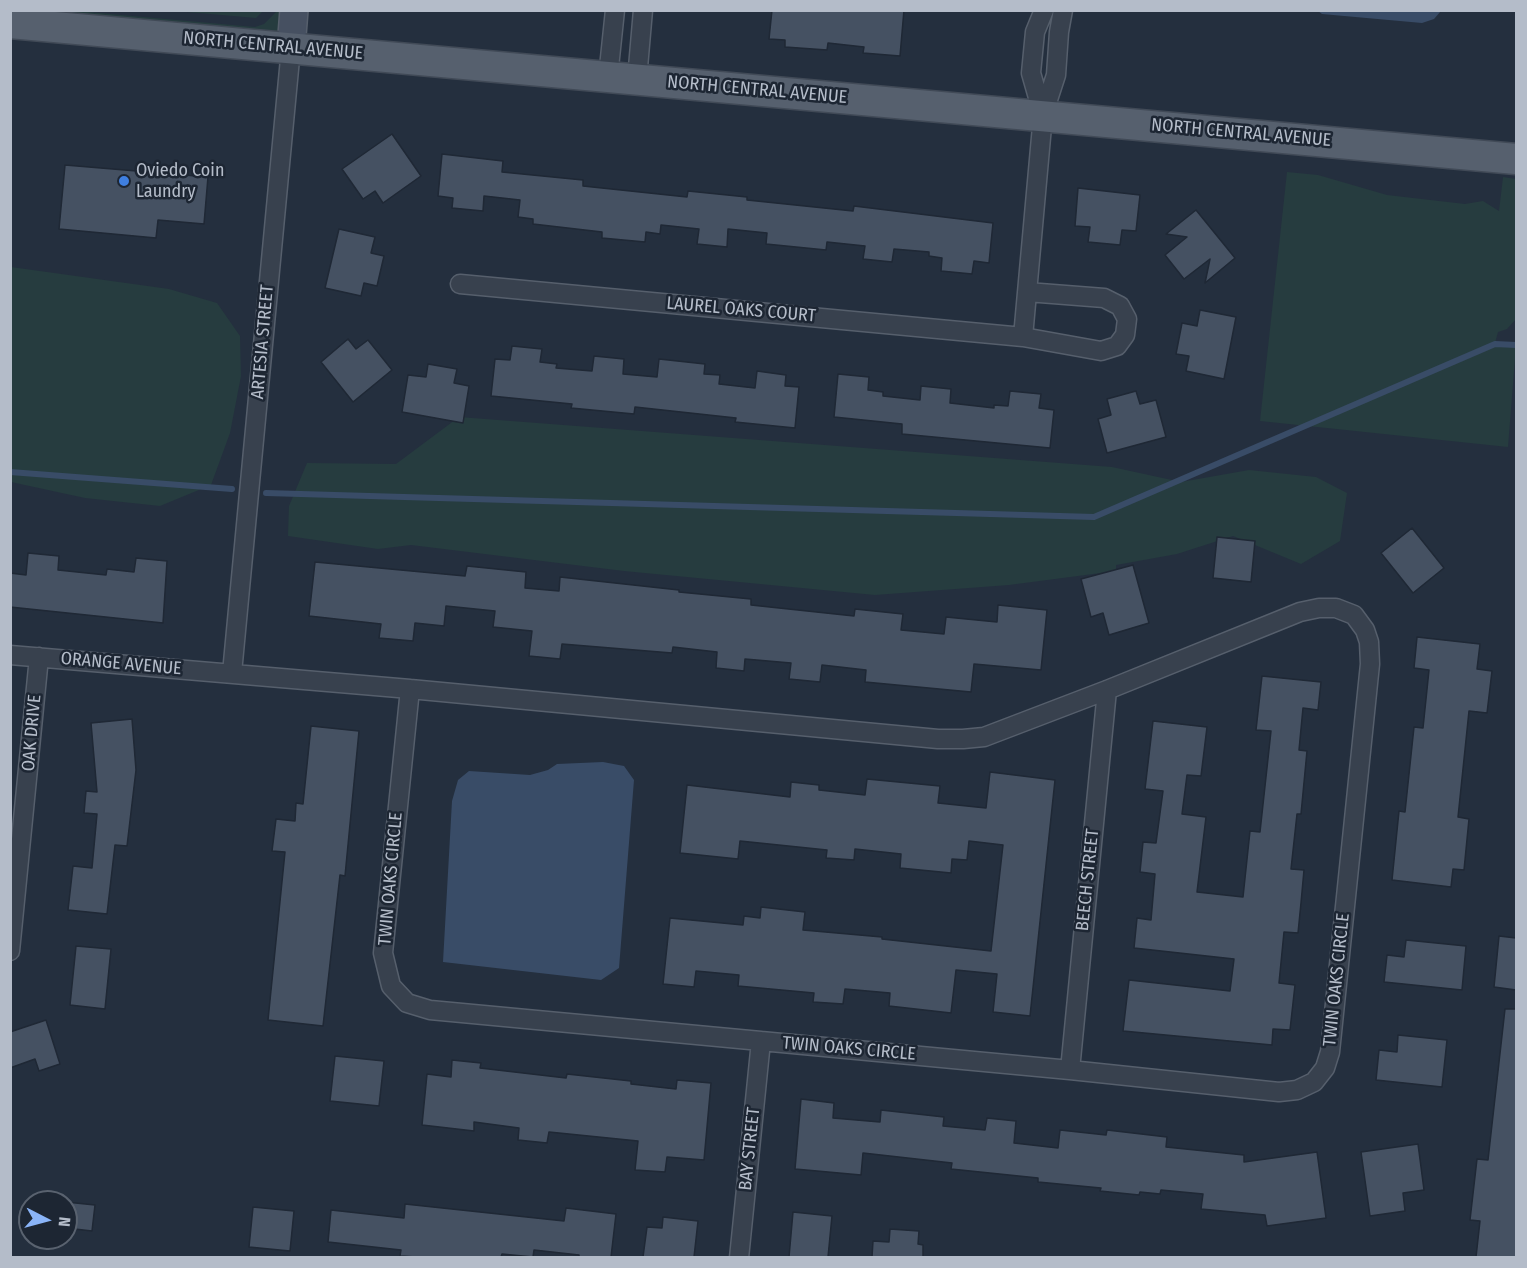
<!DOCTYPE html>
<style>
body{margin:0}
#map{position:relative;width:1527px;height:1268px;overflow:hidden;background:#242f3e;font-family:"Fira Sans Condensed",sans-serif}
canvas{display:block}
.frame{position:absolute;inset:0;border:12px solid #b4bcc9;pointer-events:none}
.north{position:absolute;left:18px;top:1190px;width:60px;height:60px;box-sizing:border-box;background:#1d2633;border:2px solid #59626f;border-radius:50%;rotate:96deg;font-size:16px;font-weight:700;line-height:24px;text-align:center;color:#b4bcc9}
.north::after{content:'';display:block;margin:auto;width:21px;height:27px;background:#8ab4f8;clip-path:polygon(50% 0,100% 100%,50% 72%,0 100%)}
</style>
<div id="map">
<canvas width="1527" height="1268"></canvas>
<div class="frame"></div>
<div class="north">N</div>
</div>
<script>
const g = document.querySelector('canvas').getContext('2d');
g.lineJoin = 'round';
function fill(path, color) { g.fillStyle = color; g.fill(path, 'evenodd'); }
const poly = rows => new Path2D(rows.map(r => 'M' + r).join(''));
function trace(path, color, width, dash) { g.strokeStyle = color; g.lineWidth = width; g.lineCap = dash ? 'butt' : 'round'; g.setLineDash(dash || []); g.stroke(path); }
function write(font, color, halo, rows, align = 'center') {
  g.font = font + ' "Fira Sans Condensed",sans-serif'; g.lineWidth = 5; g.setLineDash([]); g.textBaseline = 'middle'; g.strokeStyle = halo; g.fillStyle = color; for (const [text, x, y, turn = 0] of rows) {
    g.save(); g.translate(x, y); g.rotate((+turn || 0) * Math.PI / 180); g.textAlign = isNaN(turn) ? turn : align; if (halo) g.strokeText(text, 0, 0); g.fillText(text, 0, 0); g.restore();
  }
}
fill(poly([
 [10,11,77,11,255,27,264,24,277,11,282,11,280,36],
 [176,11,263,11,256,18],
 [1287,172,1318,175,1387,195,1465,204,1483,201,1499,211,1503,177,1516,179,1516,319,1507,329,1498,332,1495,343,1516,346,1508,447,1260,421],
 [11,267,169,289,217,303,240,336,241,376,230,433,211,485,160,506,85,498,11,482],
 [459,417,1112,467,1181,482,1249,470,1316,477,1347,493,1340,541,1301,564,1233,536,1177,554,1116,565,1116,571,1009,585,875,595,624,571,411,545,378,549,288,536,289,506,307,463,396,464]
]), '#263c3f');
fill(poly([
 [1318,11,1441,11,1434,19,1422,23,1322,14],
 [603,762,624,766,634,780,619,968,601,980,443,962,452,801,458,780,469,771,530,775,548,770,557,764]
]), '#394c67');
trace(poly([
 [10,472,232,489],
 [266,493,1094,517,1495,344,1516,345]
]), '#394c67', 6);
const building = poly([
 [772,10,904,10,900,56,863,53,864,47,828,43,827,50,785,47,785,40,769,39,772,10],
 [392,134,421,176,383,203,375,191,363,199,342,169,392,134],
 [442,154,503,161,502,172,583,180,583,186,687,197,688,191,747,197,747,200,853,211,854,206,993,223,989,263,974,261,972,274,941,271,942,258,929,256,929,252,894,249,892,262,863,259,865,246,827,242,826,250,766,244,767,233,728,229,727,247,697,244,699,229,661,225,660,234,646,232,645,242,602,238,602,232,533,224,533,219,518,217,520,200,484,196,483,211,452,208,453,198,438,196,442,154],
 [65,165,208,177,204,224,158,220,156,238,59,229,65,165],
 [1078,188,1140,195,1136,231,1122,230,1120,245,1088,242,1090,227,1075,226,1078,188],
 [1196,210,1235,258,1205,283,1210,259,1184,279,1165,255,1187,237,1166,234,1196,210],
 [339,229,375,237,371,253,384,256,377,286,364,283,361,296,325,288,339,229],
 [1200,310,1236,317,1224,379,1186,371,1189,356,1176,354,1182,323,1197,326,1200,310],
 [348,339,356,349,368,340,392,370,353,402,321,362,348,339],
 [512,346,542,349,540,362,557,364,556,368,592,371,594,356,624,359,623,374,657,377,659,359,705,364,704,374,720,375,719,384,755,388,757,371,786,375,785,386,799,387,795,428,735,422,736,418,635,407,634,414,571,408,572,404,491,396,495,359,510,360,512,346],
 [428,364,457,369,454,383,469,386,463,423,402,412,408,375,426,377,428,364],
 [838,374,869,377,868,390,883,392,883,396,920,400,921,386,951,389,950,403,994,408,994,405,1008,406,1010,391,1041,394,1039,408,1054,410,1050,448,902,434,902,424,834,417,838,374],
 [1136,391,1140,404,1156,400,1166,437,1107,453,1098,419,1111,415,1107,399,1136,391],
 [1412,528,1444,568,1413,593,1381,553,1412,528],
 [1217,537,1255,541,1251,582,1213,578,1217,537],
 [28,553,59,556,58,570,106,575,107,569,134,572,136,558,167,561,163,623,10,607,10,573,26,575,28,553],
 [315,562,465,576,467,566,526,572,525,588,559,591,560,577,679,590,679,592,751,599,751,605,854,616,855,609,903,614,901,630,944,634,946,617,997,622,998,605,1047,610,1041,670,974,664,971,692,865,682,866,670,822,665,820,682,789,679,791,663,745,659,744,671,716,668,717,652,673,647,672,653,562,644,560,659,529,656,532,631,493,627,495,611,446,606,444,626,415,623,413,641,379,638,381,624,309,616,315,562],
 [1133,565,1149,623,1109,635,1103,613,1091,617,1081,579,1133,565],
 [1417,637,1480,644,1477,669,1492,671,1487,713,1469,711,1458,817,1469,819,1464,870,1453,869,1451,887,1392,880,1399,811,1405,812,1414,727,1423,728,1429,670,1414,668,1417,637],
 [1262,676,1321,682,1318,710,1303,708,1299,750,1307,751,1301,814,1297,814,1291,869,1304,870,1301,903,1298,933,1284,932,1279,983,1295,985,1290,1030,1273,1029,1272,1045,1123,1031,1129,980,1230,991,1234,959,1134,948,1137,918,1151,920,1155,874,1140,872,1143,842,1156,843,1163,791,1145,789,1153,721,1207,727,1201,776,1187,775,1182,814,1206,817,1197,892,1243,897,1250,831,1260,832,1271,731,1256,730,1262,676],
 [132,719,136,770,127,846,115,845,107,914,68,910,73,866,92,868,97,814,84,813,86,791,97,792,91,723,132,719],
 [311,726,359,731,345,876,340,875,323,1026,268,1020,285,852,272,851,276,819,295,821,296,803,303,804,311,726],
 [990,772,1055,780,1030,1016,993,1012,997,974,956,970,951,1013,889,1006,890,993,845,989,843,1004,813,1002,814,993,738,986,739,975,696,971,694,987,663,984,670,918,743,925,744,916,760,918,761,907,805,912,803,930,882,937,882,939,991,951,1003,845,969,841,967,860,952,859,951,873,900,868,901,854,855,849,854,860,826,858,827,850,740,841,738,859,680,853,687,785,790,797,791,782,819,785,819,790,865,795,867,779,940,786,938,803,986,808,990,772],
 [1499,936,1516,938,1516,990,1494,987,1499,936],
 [1406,940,1466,946,1462,990,1384,982,1387,955,1404,957,1406,940],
 [76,946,111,949,105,1009,70,1005,76,946],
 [1505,1009,1516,1009,1516,1257,1476,1257,1480,1221,1470,1220,1477,1159,1488,1160,1505,1009],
 [46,1020,60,1064,39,1071,35,1059,10,1068,10,1032,46,1020],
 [1398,1035,1447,1040,1442,1087,1376,1080,1379,1050,1397,1052,1398,1035],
 [335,1056,384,1061,379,1106,330,1101,335,1056],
 [452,1060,481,1063,480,1068,566,1078,567,1074,631,1081,631,1084,676,1089,677,1080,711,1083,704,1160,667,1157,665,1172,635,1170,638,1141,549,1132,547,1143,518,1140,519,1128,474,1122,474,1131,422,1125,427,1074,451,1077,452,1060],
 [801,1099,834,1103,833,1118,880,1122,881,1110,944,1117,943,1126,985,1130,987,1118,1016,1121,1014,1143,1058,1148,1060,1130,1106,1135,1107,1130,1167,1137,1166,1147,1244,1155,1244,1162,1317,1152,1326,1218,1267,1226,1265,1215,1201,1209,1203,1194,1161,1190,1160,1194,1140,1192,1139,1195,1100,1191,1101,1188,1038,1182,1038,1178,951,1169,952,1163,863,1153,861,1175,795,1169,801,1099],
 [1418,1144,1424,1190,1403,1193,1405,1211,1370,1216,1361,1152,1418,1144],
 [66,1202,95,1205,92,1231,66,1228,66,1202],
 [405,1204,564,1221,566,1208,616,1214,611,1257,579,1257,579,1255,534,1250,533,1257,502,1254,501,1257,416,1257,400,1256,401,1250,328,1242,331,1210,404,1218,405,1204],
 [253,1207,294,1211,290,1251,249,1247,253,1207],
 [793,1212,832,1216,828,1257,789,1257,793,1212],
 [663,1217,698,1221,694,1257,643,1257,647,1227,662,1228,663,1217],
 [890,1229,919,1231,918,1244,923,1245,923,1257,872,1257,873,1241,889,1242,890,1229]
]);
fill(building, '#455162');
trace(building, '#1f2835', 1.5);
const street = poly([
 [608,77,615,10],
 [637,79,643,10],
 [1043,115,1031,73,1035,32,1044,10],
 [460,284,1023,337,1101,351,1117,346,1125,335,1127,319,1120,306,1104,298,1027,292],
 [1023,337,1043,115,1056,75,1059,32,1063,10],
 [10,655,410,689,938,739,963,739,984,737,1107,690,1300,612,1319,608,1336,608,1354,615,1365,630,1369,642,1370,664,1330,1052,1325,1068,1314,1082,1297,1090,1279,1092,1070,1070,430,1010,407,1003,391,986,383,953,410,689],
 [232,673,291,48],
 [10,951,39,657],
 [1070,1070,1107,690],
 [739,1258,761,1041]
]);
const secondary = poly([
 [291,48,294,10]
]);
const primary = poly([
 [10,23,1516,159]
]);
trace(street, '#565f6c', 21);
trace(secondary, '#565f6c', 30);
trace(primary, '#414a57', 33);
trace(street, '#38414e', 18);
trace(secondary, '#465061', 27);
trace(primary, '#56606e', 30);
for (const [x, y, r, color] of [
 [124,181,6,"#3f7fe0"]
]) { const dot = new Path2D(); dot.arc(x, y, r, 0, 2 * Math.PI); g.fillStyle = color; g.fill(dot); trace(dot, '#1d2633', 2); }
write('18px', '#b4bcc9', '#1d2633', [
 ["NORTH CENTRAL AVENUE",273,46,5],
 ["NORTH CENTRAL AVENUE",757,90,5],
 ["NORTH CENTRAL AVENUE",1241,133,5],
 ["LAUREL OAKS COURT",741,310,5],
 ["ARTESIA STREET",263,342,-85],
 ["ORANGE AVENUE",121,664,5],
 ["OAK DRIVE",32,733,-85],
 ["TWIN OAKS CIRCLE",391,879,-85],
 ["BEECH STREET",1088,880,-84],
 ["TWIN OAKS CIRCLE",1337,980,-84],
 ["TWIN OAKS CIRCLE",849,1049,5],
 ["BAY STREET",750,1149,-84]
]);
write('18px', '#b4bcc9', '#1d2633', [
 ["Oviedo Coin",136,171],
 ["Laundry",136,192]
], 'left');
</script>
